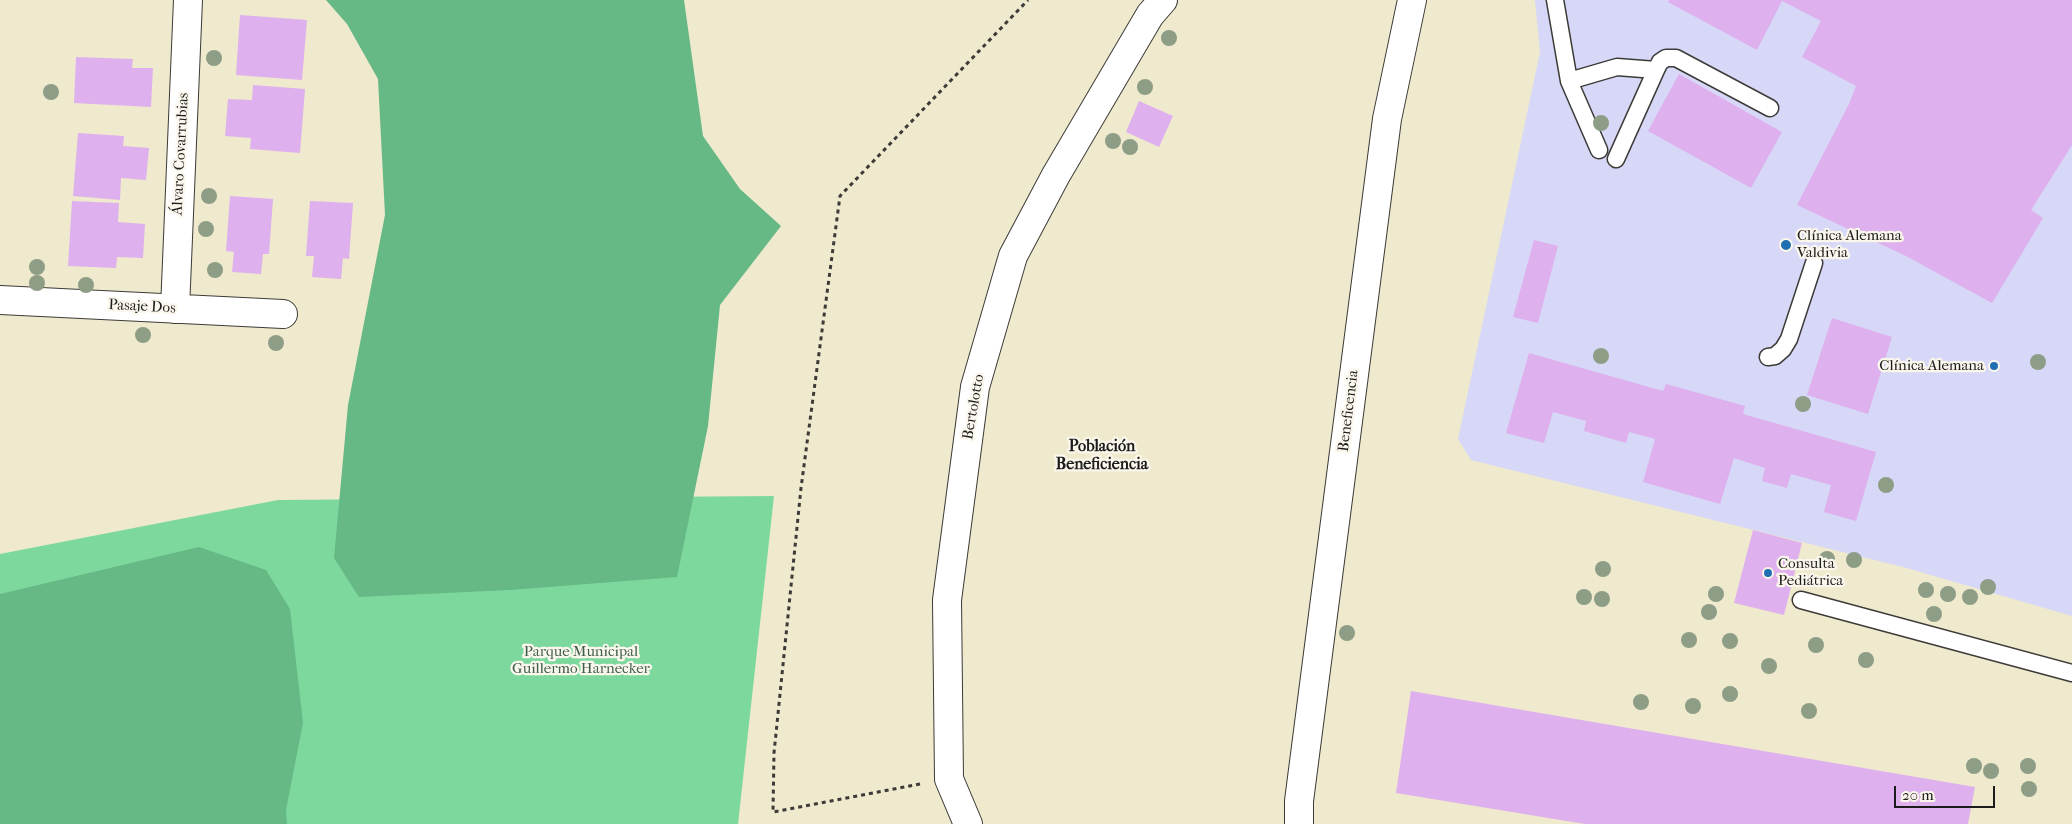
<!DOCTYPE html>
<meta charset="utf-8">
<style>
body{margin:0}
#map{position:relative;width:2072px;height:824px;overflow:hidden;background:#efe9ce;font-family:"IM FELL French Canon",serif}
canvas{display:block}
.scale{position:absolute;left:1894px;top:786px;width:101px;height:22px;box-sizing:border-box;border:2px solid #1c1c1c;border-top:0;padding-left:6px;font-size:15px;line-height:18px;white-space:nowrap;color:#1c1c1c;-webkit-text-stroke:4px #fbf7ec;paint-order:stroke}
</style>
<div id="map">
<canvas width="2072" height="824"></canvas>
<div class="scale">20 m</div>
</div>
<script>
const g = document.querySelector('canvas').getContext('2d');
g.lineJoin = 'round';
function fill(path, color) { g.fillStyle = color; g.fill(path, 'evenodd'); }
const poly = rows => new Path2D(rows.map(r => 'M' + r).join(''));
function trace(path, color, width, dash) { g.strokeStyle = color; g.lineWidth = width; g.lineCap = dash ? 'butt' : 'round'; g.setLineDash(dash || []); g.stroke(path); }
function write(font, color, halo, rows, align = 'center') {
  g.font = font + ' "IM FELL French Canon",serif'; g.lineWidth = 4.5; g.setLineDash([]); g.textBaseline = 'middle'; g.strokeStyle = halo; g.fillStyle = color; for (const [text, x, y, turn = 0] of rows) {
    g.save(); g.translate(x, y); g.rotate((+turn || 0) * Math.PI / 180); g.textAlign = isNaN(turn) ? turn : align; if (halo) g.strokeText(text, 0, 0); g.fillText(text, 0, 0); g.restore();
  }
}
fill(poly([
 [1535,0,2072,0,2072,616,1903,567,1471,460,1458,439,1540,52]
]), '#d7d7f8');
fill(poly([
 [774,496,738,824,0,824,0,554,278,500]
]), '#7dd89e');
fill(poly([
 [326,0,684,0,703,136,740,189,781,226,720,305,708,426,677,577,510,590,359,597,334,558,348,405,385,215,378,79,347,24],
 [199,547,266,570,290,609,303,723,286,810,287,824,0,824,0,594]
]), '#66b885');
fill(poly([
 [1669,0,2072,0,2072,145,2031,210,2043,218,1992,303,1906,256,1797,205,1849,104,1856,86,1802,57,1821,21,1782,1,1757,50,1668,2],
 [240,15,307,20,302,80,236,75],
 [76,57,133,59,132,68,153,68,151,107,74,103],
 [1679,74,1782,132,1751,188,1648,131],
 [253,85,305,89,300,153,250,149,251,138,225,136,228,99,252,100],
 [1139,101,1173,116,1159,147,1126,132],
 [78,133,124,136,123,146,149,148,146,180,121,178,120,200,73,196],
 [230,196,273,199,269,254,263,254,261,274,232,272,234,252,226,251],
 [72,201,119,203,118,222,145,224,143,258,117,257,116,268,68,266],
 [310,201,353,203,349,259,343,258,341,279,312,277,314,256,306,256],
 [1534,240,1558,246,1538,323,1513,317],
 [1832,318,1892,337,1868,414,1807,395],
 [1529,353,1663,391,1666,384,1745,406,1743,414,1876,452,1856,521,1824,512,1831,485,1791,474,1787,488,1762,481,1765,468,1734,458,1720,504,1643,482,1655,439,1629,432,1626,443,1584,431,1586,421,1553,412,1544,443,1506,433],
 [1753,530,1802,543,1784,615,1734,603],
 [1411,691,1975,787,1968,824,1585,824,1396,793]
]), '#deb0ed');
const service = poly([
 [1555,0,1569,81,1599,150],
 [1569,81,1617,67,1656,70],
 [1616,159,1656,70,1660,62,1666,58,1676,58,1770,108],
 [1768,357,1775,356,1783,349,1789,339,1814,263],
 [1801,600,2072,673]
]);
const minor = poly([
 [0,300,283,314],
 [175,309,188,0],
 [968,824,949,779,947,600,975,387,1013,256,1056,175,1150,15,1163,0],
 [1299,824,1299,801,1387,119,1412,0]
]);
trace(service, '#3c3b37', 19);
trace(minor, '#3c3b37', 30);
trace(poly([
 [920,784,773,812,774,753,801,488,840,196,1028,0]
]), '#3c3b37', 3, [4, 4]);
trace(service, '#fff', 16);
trace(minor, '#fff', 28);
g.fillStyle = '#8e9d85';
for (const [x, y] of [
 [1169,38],
 [214,58],
 [1145,87],
 [51,92],
 [1601,123],
 [1113,141],
 [1130,147],
 [209,196],
 [206,229],
 [37,267],
 [215,270],
 [37,283],
 [86,285],
 [143,335],
 [276,343],
 [1601,356],
 [2038,362],
 [1803,404],
 [1886,485],
 [1827,559],
 [1854,560],
 [1603,569],
 [1988,587],
 [1926,590],
 [1716,594],
 [1948,594],
 [1584,597],
 [1970,597],
 [1602,599],
 [1709,612],
 [1934,614],
 [1347,633],
 [1689,640],
 [1730,641],
 [1816,645],
 [1866,660],
 [1769,666],
 [1730,694],
 [1641,702],
 [1693,706],
 [1809,711],
 [1974,766],
 [2028,766],
 [1991,771],
 [2029,789]
]) { g.beginPath(); g.arc(x, y, 8, 0, 2 * Math.PI); g.fill(); }
for (const [x, y, r, color] of [
 [1786,245,6,"#1f6fb2"],
 [1994,366,5,"#1f6fb2"],
 [1768,573,5,"#1f6fb2"]
]) { const dot = new Path2D(); dot.arc(x, y, r, 0, 2 * Math.PI); g.fillStyle = color; g.fill(dot); trace(dot, '#fbf7ec', 2); }
write('15px', '#1c1c1c', '#fbf7ec', [
 ["Álvaro Covarrubias",181,154,-87],
 ["Pasaje Dos",142,307,3],
 ["Bertolotto",974,407,-80],
 ["Beneficencia",1349,411,-83]
]);
write('15px', '#1c1c1c', '#fbf7ec', [
 ["Clínica Alemana",1797,236],
 ["Valdivia",1797,253],
 ["Clínica Alemana",1984,366,"right"],
 ["Consulta",1778,564],
 ["Pediátrica",1778,581]
], 'left');
write('15px', '#3e5e4a', '#fbf7ec', [
 ["Parque Municipal",581,652],
 ["Guillermo Harnecker",581,669]
]);
write('bold 16px', '#1c1c1c', '#fbf7ec', [
 ["Población",1102,447],
 ["Beneficiencia",1102,465]
]);
</script>
